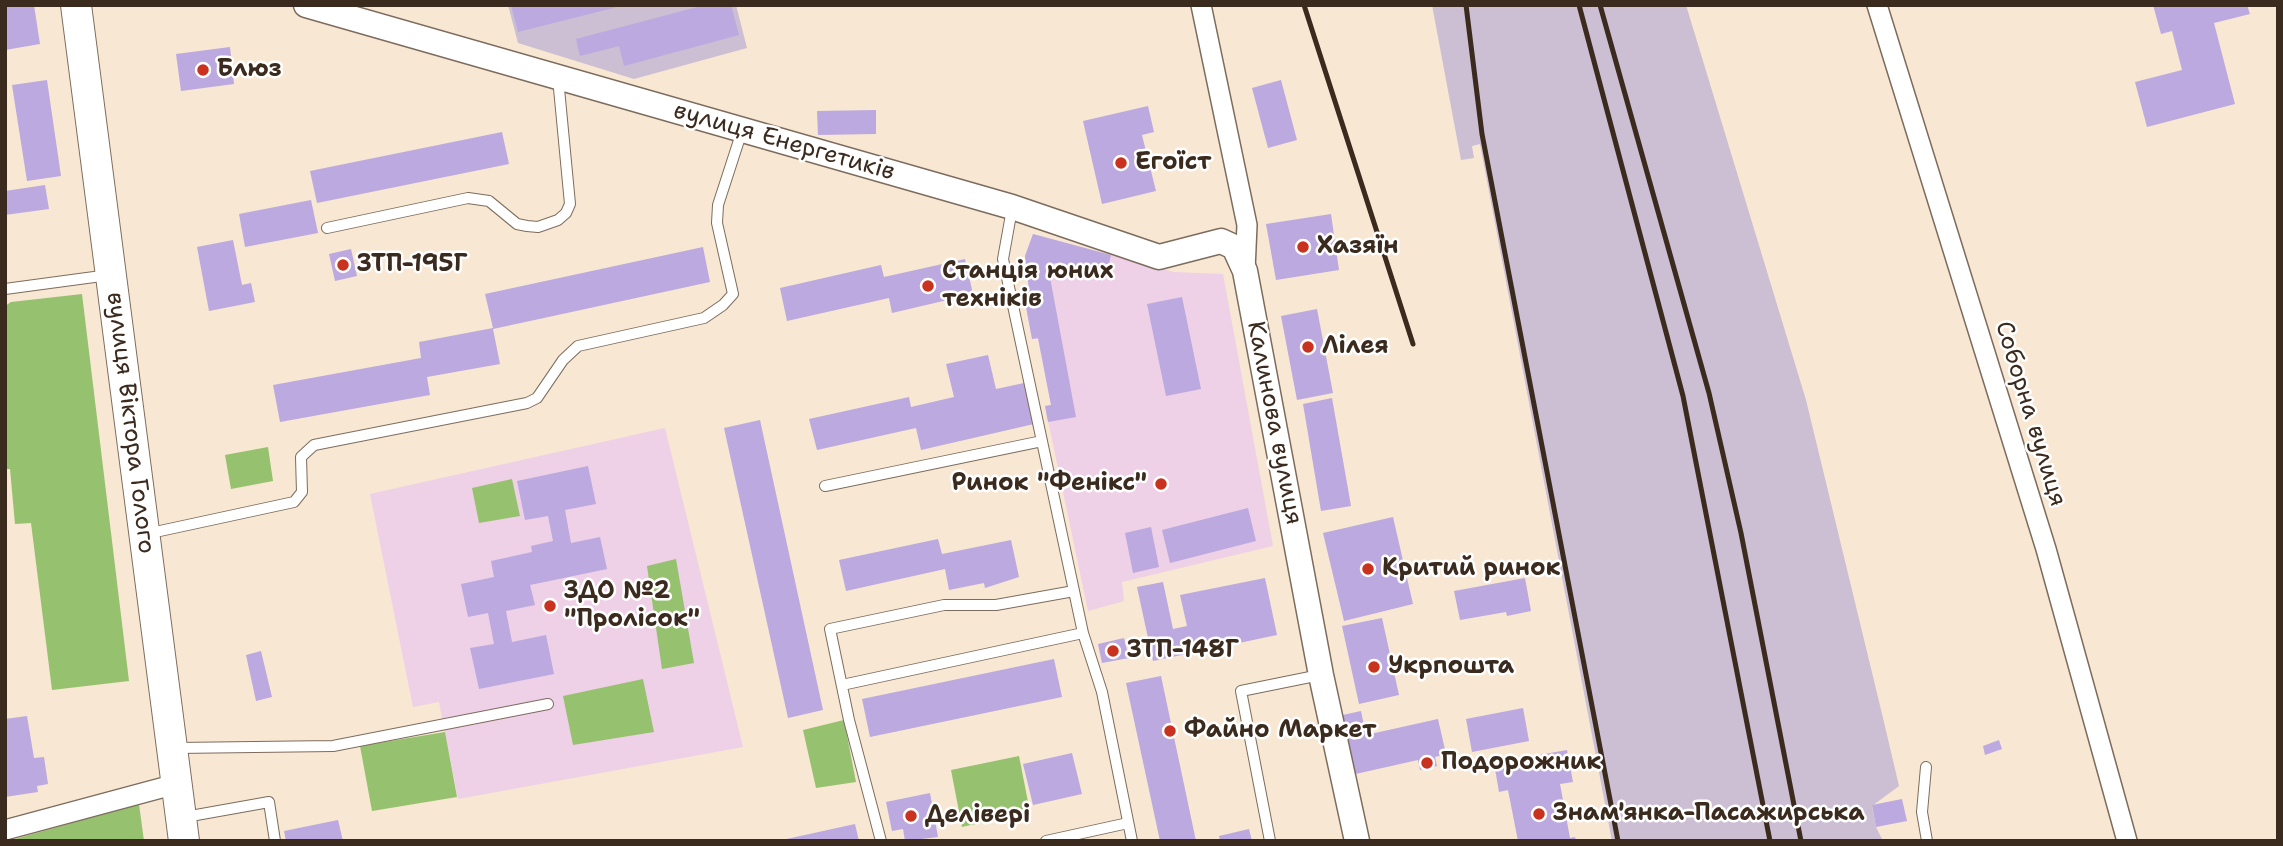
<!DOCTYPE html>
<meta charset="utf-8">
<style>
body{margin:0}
#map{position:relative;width:2283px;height:846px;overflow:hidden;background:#f7e7d3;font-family:"Shantell Sans",sans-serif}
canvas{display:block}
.frame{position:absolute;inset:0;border:7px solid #3b2a1e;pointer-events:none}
</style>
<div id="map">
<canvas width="2283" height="846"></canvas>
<div class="frame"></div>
</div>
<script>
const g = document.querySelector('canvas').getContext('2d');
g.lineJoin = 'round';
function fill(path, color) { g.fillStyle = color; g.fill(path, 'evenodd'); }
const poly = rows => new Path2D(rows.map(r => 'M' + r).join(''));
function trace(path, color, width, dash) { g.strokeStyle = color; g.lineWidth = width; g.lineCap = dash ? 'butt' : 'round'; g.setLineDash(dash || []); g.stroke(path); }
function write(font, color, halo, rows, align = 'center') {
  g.font = font + ' "Shantell Sans",sans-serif'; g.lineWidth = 5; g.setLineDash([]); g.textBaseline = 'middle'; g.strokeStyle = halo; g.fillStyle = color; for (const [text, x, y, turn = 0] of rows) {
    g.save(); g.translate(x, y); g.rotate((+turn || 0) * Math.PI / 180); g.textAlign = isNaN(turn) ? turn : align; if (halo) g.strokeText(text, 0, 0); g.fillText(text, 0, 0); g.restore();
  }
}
fill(poly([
 [1033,234,1174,272,1223,274,1273,546,1122,582,1124,601,1088,611,1045,406,1051,405,1038,339,1032,339,1023,291,1029,289,1025,256],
 [665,428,743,747,458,799,439,702,413,707,370,494]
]), '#eed0e7');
fill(poly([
 [508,5,736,5,747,48,634,79,518,43],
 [1432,5,1686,5,1806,400,1883,718,1899,786,1872,806,1876,827,1883,841,1612,841,1480,144,1472,146,1474,158,1461,160]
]), '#ccbed3');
fill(poly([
 [82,294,129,681,52,690,31,523,15,524,10,469,5,469,5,306,11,302],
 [268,447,273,481,231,489,225,455],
 [512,479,520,516,479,523,472,488],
 [676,559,694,663,662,669,647,566],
 [643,679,654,732,573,745,563,696],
 [844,720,856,782,816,788,803,730],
 [445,732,457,797,372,811,360,746],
 [1019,756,1030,812,962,827,951,770],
 [139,804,144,841,8,841]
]), '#96c16f');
fill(poly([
 [5,5,34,5,40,44,5,50],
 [511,5,621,5,621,6,518,32],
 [705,5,731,5,739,35,624,66,619,46,580,56,576,39],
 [2153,5,2247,5,2250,14,2214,23,2235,104,2147,127,2135,82,2182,70,2172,31,2161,34],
 [230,47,234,84,181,91,176,54],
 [47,80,61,176,27,181,12,85],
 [1281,80,1297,140,1268,148,1252,88],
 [1148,106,1154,132,1142,135,1156,191,1102,204,1083,121],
 [876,110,876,134,818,135,817,111],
 [502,132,509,164,317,203,310,171],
 [45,185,49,209,5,215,5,191],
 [311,200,318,233,245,247,239,214],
 [1331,214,1339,270,1276,280,1266,224],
 [1033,234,1111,255,1106,276,1054,263,1049,272,1076,417,1048,422,1045,406,1051,405,1038,338,1032,339,1023,291,1029,290,1025,256],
 [233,240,242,285,251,283,255,302,209,311,197,247],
 [703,247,710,282,493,329,500,364,427,377,430,395,280,422,273,385,421,358,419,342,493,328,485,294],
 [351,249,357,276,335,281,329,254],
 [965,259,973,294,892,313,889,298,787,321,780,288,881,265,884,277],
 [1182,297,1201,389,1166,396,1147,304],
 [1317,309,1333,393,1297,400,1281,316],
 [988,355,996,389,1024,383,1034,424,921,450,916,428,817,450,809,419,909,397,911,407,954,397,946,364],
 [1332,398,1351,506,1321,511,1303,404],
 [760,420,823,710,788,718,724,428],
 [588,466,596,504,565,510,571,543,600,537,607,569,530,585,535,605,506,611,512,642,546,635,554,674,479,689,470,648,494,644,488,613,468,617,461,584,494,577,491,561,532,552,531,546,553,541,548,516,525,520,517,481],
 [1248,508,1256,541,1170,563,1162,530],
 [1393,517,1413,604,1344,621,1323,533],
 [1151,527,1159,567,1133,573,1125,533],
 [938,539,942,554,1011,540,1019,577,985,588,984,583,949,590,945,569,846,591,839,560],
 [1265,578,1277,635,1153,661,1137,587,1163,582,1173,629,1187,626,1180,595],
 [1525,578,1531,611,1507,616,1506,612,1460,620,1454,591],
 [1382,618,1399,695,1359,704,1342,626],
 [1124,638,1129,658,1102,663,1098,644],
 [261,651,272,697,256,701,246,655],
 [1054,659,1062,697,870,737,862,699],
 [1161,676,1196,841,1160,841,1126,683],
 [1523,708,1529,741,1472,752,1466,719],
 [1361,711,1366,735,1438,719,1446,754,1435,757,1437,766,1420,770,1418,760,1351,775,1338,716],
 [27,716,34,758,44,757,48,784,37,786,38,792,5,797,5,719],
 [1999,740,2002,749,1985,755,1983,746],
 [1567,750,1573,782,1560,784,1570,838,1575,837,1576,841,1518,841,1508,790,1499,792,1494,763],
 [1072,753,1082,794,1033,805,1023,764],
 [930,793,938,837,905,841,903,829,892,831,886,802],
 [1902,799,1907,821,1876,827,1872,805],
 [338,820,343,841,286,841,284,831],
 [855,824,859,841,782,841,782,840],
 [1249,829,1252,841,1220,841,1219,836]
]), '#bba9df');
const service = poly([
 [1012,209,1003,259,1083,633,1102,692,1132,841],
 [327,228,468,198,489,201,517,224,527,226,538,227,558,220,566,213,570,204,558,78],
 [5,289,109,275],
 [825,486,1042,441],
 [146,534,294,502,302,492,301,457,314,445,527,403,537,398,563,360,578,346,704,318,723,305,733,294,717,223,718,205,742,131],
 [842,685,1083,633],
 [176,748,333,746,548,704],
 [1926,767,1922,812,1927,841],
 [185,817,269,802,275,841],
 [881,841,849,720,830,629,944,605,996,605,1074,591],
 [1046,841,1128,823],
 [1270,841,1241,691,1320,675]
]);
const minor = poly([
 [1201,5,1247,225,1245,270],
 [1877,5,2046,549,2127,841],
 [5,830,176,784]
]);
const tertiary = poly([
 [306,5,1012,207,1159,257,1221,241,1234,247,1245,271,1321,675,1357,841]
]);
const primary = poly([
 [76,5,184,841]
]);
trace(service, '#7d6c5d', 12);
trace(minor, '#7d6c5d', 22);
trace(tertiary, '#7d6c5d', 27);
trace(primary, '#7d6c5d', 32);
trace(service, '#fff', 10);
trace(minor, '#fff', 19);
trace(tertiary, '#fff', 24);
trace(primary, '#fff', 30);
trace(poly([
 [1304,5,1413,344],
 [1466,5,1482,134,1618,841],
 [1579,5,1683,396,1770,841],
 [1600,5,1709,393,1741,533,1801,841]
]), '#3b2a1e', 5);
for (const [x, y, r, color] of [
 [203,70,7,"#c8321e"],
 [1121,163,7,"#c8321e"],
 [1303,247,7,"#c8321e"],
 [343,265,7,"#c8321e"],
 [928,286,7,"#c8321e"],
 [1308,347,7,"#c8321e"],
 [1161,484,7,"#c8321e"],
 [1368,569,7,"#c8321e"],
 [550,606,7,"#c8321e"],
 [1113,651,7,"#c8321e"],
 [1374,667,7,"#c8321e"],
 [1170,731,7,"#c8321e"],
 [1427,763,7,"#c8321e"],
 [1539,814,7,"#c8321e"],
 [911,816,7,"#c8321e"]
]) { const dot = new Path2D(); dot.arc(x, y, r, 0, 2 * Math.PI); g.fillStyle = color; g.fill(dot); trace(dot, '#fff', 2.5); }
write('bold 24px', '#3b2a1e', '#fff', [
 ["Блюз",217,70],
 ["Егоїст",1135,163],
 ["Хазяїн",1317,247],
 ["ЗТП-195Г",357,265],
 ["Станція юних",942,272],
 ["техніків",942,300],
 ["Лілея",1322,347],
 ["Ринок \"Фенікс\"",1147,484,"right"],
 ["Критий ринок",1382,569],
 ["ЗДО №2",564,592],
 ["\"Пролісок\"",564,620],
 ["ЗТП-148Г",1127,651],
 ["Укрпошта",1388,667],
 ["Файно Маркет",1184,731],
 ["Подорожник",1441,763],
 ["Знам'янка-Пасажирська",1553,814],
 ["Делівері",925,816]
], 'left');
write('24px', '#3b2a1e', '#fff', [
 ["вулиця Енергетиків",784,142,16],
 ["Соборна вулиця",2030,414,73],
 ["вулиця Віктора Голого",130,423,83],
 ["Калинова вулиця",1274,423,79]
]);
</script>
